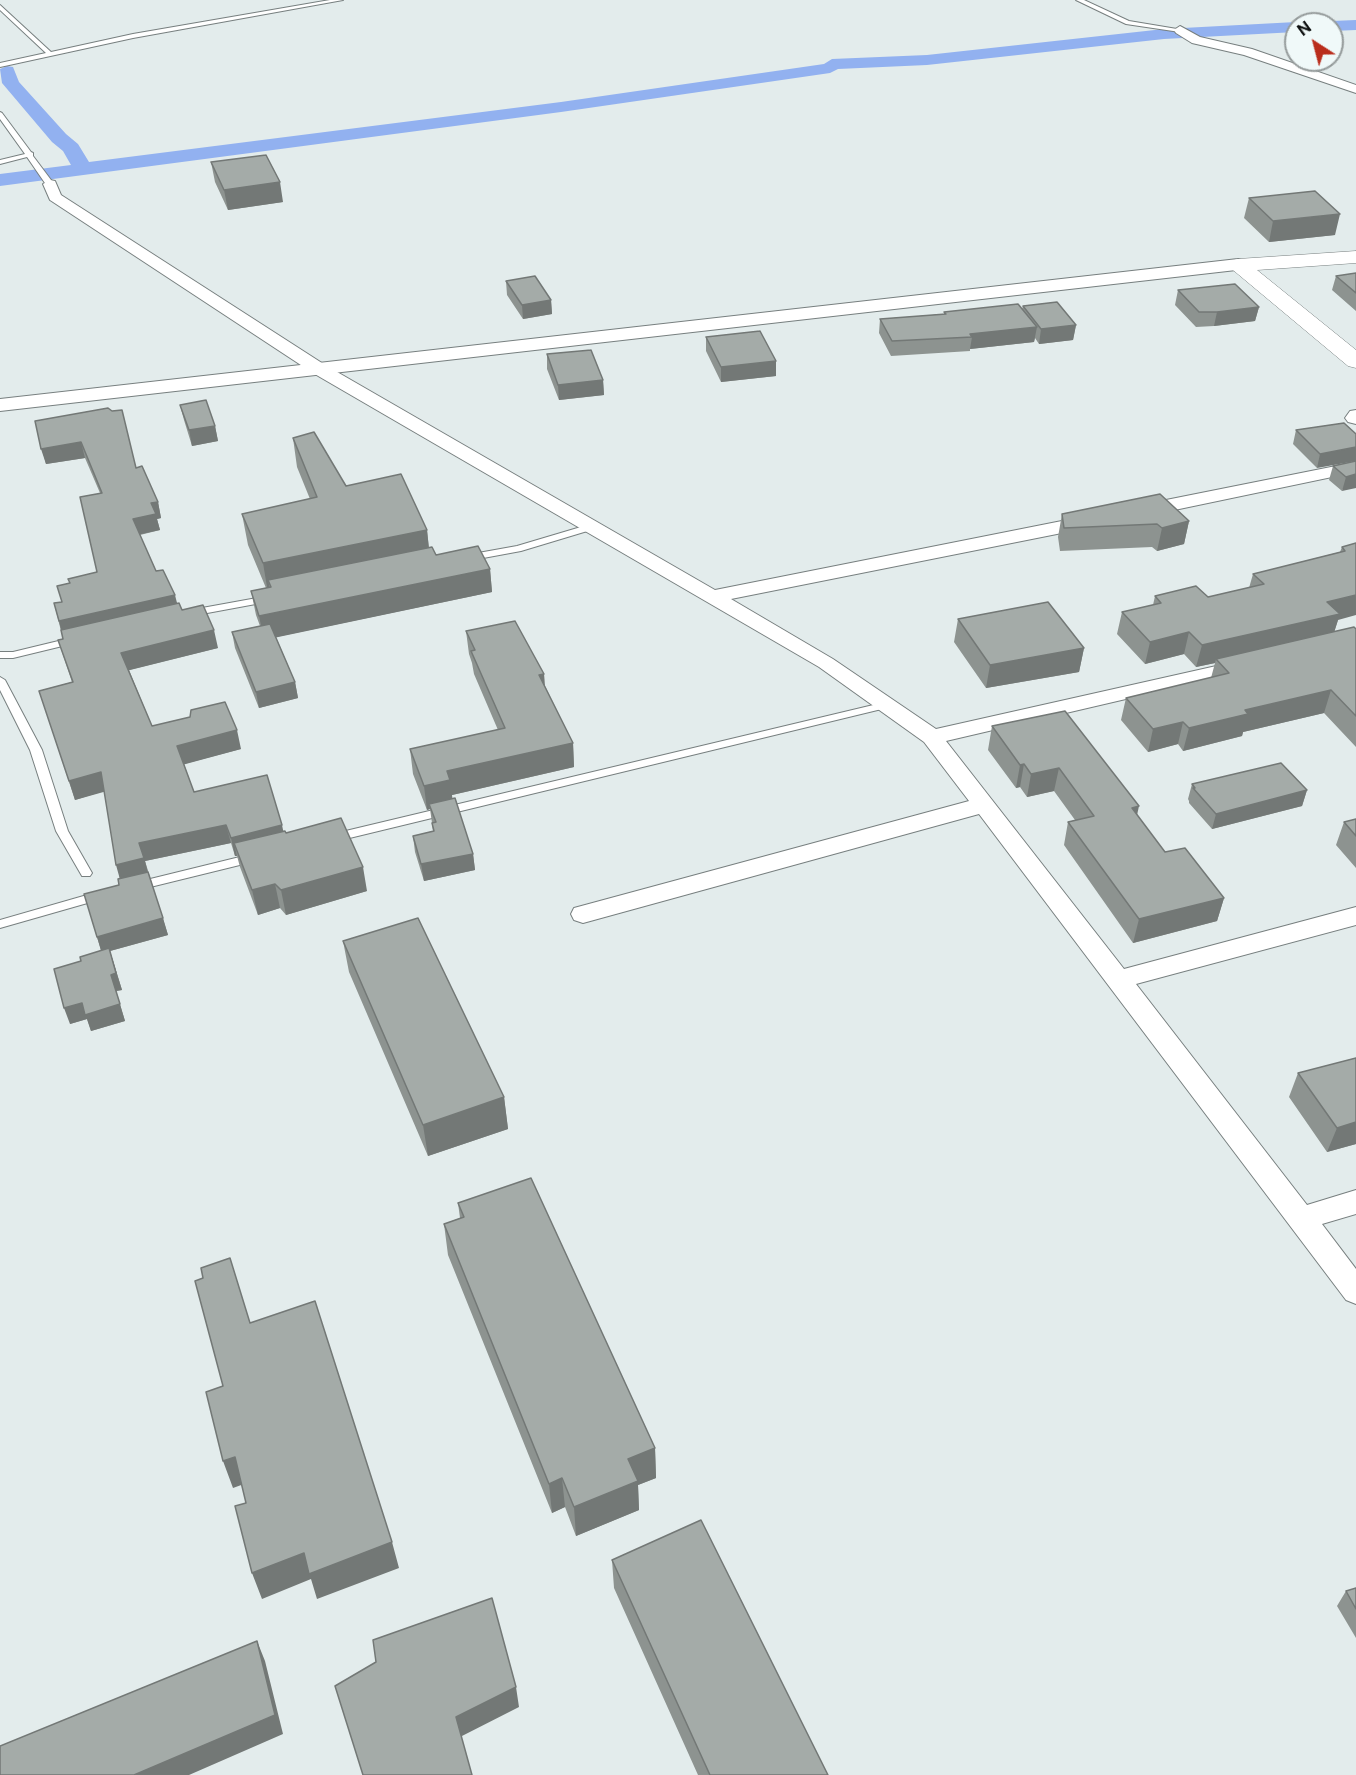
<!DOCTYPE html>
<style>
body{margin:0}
#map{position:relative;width:1356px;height:1775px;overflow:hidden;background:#e3ecec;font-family:"Public Sans",sans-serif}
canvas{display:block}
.north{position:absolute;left:1284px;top:12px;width:60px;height:60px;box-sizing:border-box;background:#f0f9f9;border:2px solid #959b9b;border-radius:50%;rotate:324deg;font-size:16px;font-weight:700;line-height:24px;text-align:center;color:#0c0f0f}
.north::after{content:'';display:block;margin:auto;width:21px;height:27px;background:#ba2d1c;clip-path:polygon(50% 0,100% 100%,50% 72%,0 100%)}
</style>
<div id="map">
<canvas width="1356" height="1775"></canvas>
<div class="north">N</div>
</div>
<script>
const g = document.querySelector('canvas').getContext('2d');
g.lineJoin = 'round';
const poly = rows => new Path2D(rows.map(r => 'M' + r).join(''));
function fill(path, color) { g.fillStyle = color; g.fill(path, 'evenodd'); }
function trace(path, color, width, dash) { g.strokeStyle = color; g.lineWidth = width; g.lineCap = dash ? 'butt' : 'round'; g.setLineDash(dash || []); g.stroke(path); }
fill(poly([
 [1356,20,1356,30,1332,31,1332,24,1325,24,1332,21,1356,20],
 [1296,22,1302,24,1296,24,1296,32,1164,39,927,65,838,69,830,73,561,112,0,186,0,174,71,165,63,151,52,142,2,83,0,69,7,66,13,67,19,82,66,134,78,144,89,162,561,102,824,64,832,59,927,55,1164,29,1296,22]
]), '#92b1f0');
const service = poly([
 [330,0,343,0,133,38,0,67,0,63,46,53,0,10,0,5,51,52,133,34,330,0],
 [1076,0,1084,0,1129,21,1183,30,1180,32,1126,24,1076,0],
 [0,112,2,113,31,152,33,153,33,156,54,184,53,186,47,186,27,157,0,164,0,160,25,154,0,119,0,112],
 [591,524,594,525,594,529,521,551,467,561,462,558,467,555,517,546,591,524],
 [268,596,272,597,272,601,191,616,186,613,191,610,268,596],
 [75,637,80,640,79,642,13,658,0,658,0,652,13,652,75,637],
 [0,677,5,680,42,750,68,831,92,873,90,876,82,876,56,831,30,750,0,690,0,677],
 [886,702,890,703,891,705,890,707,333,842,327,838,333,834,886,702],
 [252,854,258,858,256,861,138,890,132,886,138,882,252,854],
 [101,891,105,892,107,895,105,898,0,928,0,920,101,891]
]);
const minor = poly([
 [1180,26,1200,37,1252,49,1356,85,1356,93,1244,55,1192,43,1176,33,1174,30,1180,26],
 [50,180,55,181,61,195,325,365,715,590,1092,515,1099,517,1101,521,1099,525,1092,527,731,599,833,659,936,729,1243,660,1250,662,1253,666,1250,670,946,741,1124,969,1356,907,1356,925,1136,984,1307,1205,1356,1190,1356,1214,1322,1224,1356,1269,1356,1304,1346,1300,979,814,583,923,574,920,571,914,574,908,969,801,924,742,819,667,313,373,50,200,43,184,50,180],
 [1356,410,1356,424,1348,422,1345,418,1350,411,1356,410],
 [1356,462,1356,472,1141,517,1134,515,1132,511,1134,507,1141,505,1356,462]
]);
const tertiary = poly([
 [1238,259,1245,261,1248,265,1245,269,0,411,0,399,1238,259]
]);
const secondary = poly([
 [1356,251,1356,263,1257,270,1356,350,1356,368,1348,366,1227,265,1231,261,1238,259,1356,251]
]);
trace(service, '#777f7f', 2);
trace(minor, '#777f7f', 2);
trace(tertiary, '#777f7f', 2);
trace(secondary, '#777f7f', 1);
fill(service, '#fff');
fill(minor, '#fff');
fill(tertiary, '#fff');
fill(secondary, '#fff');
fill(poly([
 [211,162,283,202,228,210,215,182],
 [1249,198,1335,235,1269,242,1244,218],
 [1356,273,1356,311,1332,290,1336,276],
 [506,281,551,300,552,314,523,319,507,295],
 [1178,290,1259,307,1255,321,1214,326,1196,327,1175,305],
 [1023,306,1076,325,1073,340,1039,344,1035,338,1034,342,970,349,970,351,891,356,879,333,880,319,944,314,944,312,1022,309],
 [706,337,776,376,721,382,706,351],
 [547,354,603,380,604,395,559,400,547,369],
 [180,405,215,426,218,441,192,446,184,420],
 [35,421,136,468,158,502,161,518,157,519,160,530,140,535,156,571,177,603,218,648,129,670,152,726,241,749,184,764,194,792,284,831,367,891,286,915,280,908,258,915,240,867,237,856,235,856,231,843,145,861,168,935,110,951,122,990,116,991,125,1021,91,1031,87,1019,70,1024,81,961,101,950,97,937,119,885,120,879,104,791,75,800,39,691,72,682,58,640,63,639,54,603,62,602,70,583,97,572,100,493,85,458,46,464],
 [1344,423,1317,468,1293,444,1296,430],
 [293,438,346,486,427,530,429,548,436,555,490,569,492,592,276,637,295,682,298,698,259,708,235,648,232,632,260,626,256,615,251,591,266,588,248,545,242,514,310,499,297,467],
 [1356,461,1342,491,1329,480,1333,466],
 [1062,514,1189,521,1184,544,1157,551,1152,547,1060,551,1058,537],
 [1356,543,1338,620,1334,632,1356,629,1356,747,1324,713,1243,732,1242,736,1183,751,1178,744,1148,752,1121,720,1126,698,1211,678,1215,663,1196,667,1184,654,1145,664,1117,634,1122,612,1153,605,1155,596,1208,597,1249,588,1253,574,1340,552,1342,547],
 [958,619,1084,648,1079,672,986,688,954,642],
 [466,631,544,674,545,686,573,743,574,767,452,795,452,799,473,854,475,870,424,881,415,852,413,836,433,831,432,823,430,809,427,810,413,774,410,749,498,730,474,674,472,663,469,654],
 [992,726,1137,815,1165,852,1224,898,1217,921,1133,943,1064,845,1068,822,1075,820,1054,791,1027,797,1020,787,1016,788,988,750],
 [1192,784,1307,790,1302,806,1212,829,1189,803,1189,801,1188,799],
 [1356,819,1356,868,1336,845,1344,822],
 [343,941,504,1097,508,1129,428,1156,349,972],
 [1356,1058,1356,1144,1327,1152,1289,1097,1298,1073],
 [458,1203,655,1448,656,1478,638,1485,639,1510,576,1536,565,1507,552,1513,448,1255,444,1224,460,1218],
 [612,1560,828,1775,698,1775,614,1588],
 [1356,1588,1356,1638,1337,1606,1346,1591]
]), '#8d9390');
fill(poly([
 [280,182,283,202,228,210,224,190],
 [1340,214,1335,235,1269,242,1273,221],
 [551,300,552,314,523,319,522,305],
 [1259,307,1255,321,1214,326,1217,312],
 [1076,325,1073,340,1039,344,1041,329],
 [1037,327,1034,342,970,349,972,337,970,334],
 [776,361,776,376,721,382,721,367],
 [603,380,604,395,559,400,558,385],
 [215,426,218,441,192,446,189,430],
 [81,442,85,458,46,464,41,449],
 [1356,447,1356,461,1317,468,1320,454],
 [1356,474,1356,488,1342,491,1346,477],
 [158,502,161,518,157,519,160,530,137,535,133,519,151,503],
 [1189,521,1184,544,1157,551,1162,528],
 [427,530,430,560,271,587,268,580,271,593,268,593,263,563],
 [490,569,492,592,264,640,259,616],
 [175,595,179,611,63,638,59,621],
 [1356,595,1356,615,1338,620,1333,636,1216,659,1215,663,1196,667,1202,645,1327,602],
 [214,630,218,648,126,671,121,653],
 [1189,632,1184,654,1145,664,1150,642],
 [1084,648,1079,672,986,688,990,665],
 [544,674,545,698,539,675],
 [295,682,298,698,259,708,256,692],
 [1331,690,1324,713,1243,732,1242,736,1183,751,1189,728,1245,710],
 [1183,722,1178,744,1148,752,1153,729],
 [237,730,241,749,182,765,177,746],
 [573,743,574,767,452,795,453,804,429,804,430,809,427,810,424,786,447,771],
 [1024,764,1020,787,1016,788,1020,765],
 [1059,768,1054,791,1027,797,1031,774],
 [101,772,107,791,75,800,69,781],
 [1307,790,1302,806,1212,829,1216,814],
 [1139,806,1134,829,1132,808],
 [226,825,231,843,145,861,149,877,121,883,116,865,139,843],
 [282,825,286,844,234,843,237,856,235,856,231,838],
 [473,854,475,870,424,881,421,864],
 [363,867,367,891,286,915,281,890],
 [275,884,280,908,258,915,252,890],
 [1224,898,1217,921,1133,943,1139,919],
 [163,918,168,935,110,951,122,990,116,991,125,1021,91,1031,87,1019,70,1024,64,1008,82,1003,102,954,97,937],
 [504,1097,508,1129,428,1156,423,1125],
 [1356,1122,1356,1144,1327,1152,1337,1128],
 [655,1448,656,1478,638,1485,639,1510,576,1536,574,1507,628,1459],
 [235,1457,244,1484,233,1488,223,1461],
 [562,1478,565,1507,552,1513,549,1484],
 [392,1542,399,1568,317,1599,311,1579,262,1599,252,1573,304,1553],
 [257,1641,265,1661,283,1734,189,1775,134,1775],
 [516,1687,519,1707,460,1737,456,1717]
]), '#737876');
const building = poly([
 [266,155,280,182,224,190,211,162,266,155],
 [1315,191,1340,214,1273,221,1249,198,1315,191],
 [1356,273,1356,293,1336,276,1356,273],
 [535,276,551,300,522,305,506,281,535,276],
 [1235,284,1259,307,1217,312,1199,312,1178,290,1235,284],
 [1057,302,1076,325,1041,329,1023,306,1057,302],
 [1018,304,1037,327,970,334,972,337,892,341,880,319,946,314,944,312,1018,304],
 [760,331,776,361,721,367,706,337,760,331],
 [591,350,603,380,558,385,547,354,591,350],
 [206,400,215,426,189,430,180,405,206,400],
 [108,408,112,411,122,410,136,468,142,466,158,502,151,503,156,514,133,519,156,571,163,570,175,595,59,621,54,603,62,602,57,586,70,583,68,579,97,572,80,497,102,493,81,442,41,449,35,421,108,408],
 [1344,423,1356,434,1356,447,1320,454,1296,430,1344,423],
 [314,432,346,486,401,474,427,530,263,563,242,514,317,497,293,438,314,432],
 [1356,461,1356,474,1346,477,1333,466,1356,461],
 [1160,494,1189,521,1162,528,1157,524,1064,528,1062,514,1160,494],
 [1356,543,1356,595,1327,602,1340,614,1202,645,1189,632,1150,642,1122,612,1161,603,1155,596,1196,586,1208,597,1264,584,1253,574,1345,551,1342,547,1356,543],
 [478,546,490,569,259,616,251,591,271,587,268,580,432,547,436,555,478,546],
 [1048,602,1084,648,990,665,958,619,1048,602],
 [179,603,182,610,203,605,214,630,121,653,152,726,190,717,191,710,225,702,237,730,177,746,194,792,267,775,282,825,231,838,226,825,139,843,144,858,116,865,101,772,69,781,39,691,73,682,58,640,63,639,61,630,179,603],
 [515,621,544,674,539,675,573,743,447,771,450,780,424,786,410,749,505,728,471,651,475,650,466,631,515,621],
 [270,624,295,682,256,692,232,632,270,624],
 [1354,627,1356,629,1356,716,1331,690,1245,710,1248,714,1189,728,1183,722,1153,729,1126,698,1229,673,1216,659,1354,627],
 [1065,711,1139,806,1132,808,1165,852,1185,848,1224,898,1139,919,1068,822,1094,816,1059,768,1031,774,1024,764,1020,765,992,726,1065,711],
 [1281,763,1307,790,1216,814,1193,788,1195,788,1192,784,1281,763],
 [455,798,473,854,421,864,413,836,434,831,432,823,436,822,429,804,455,798],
 [341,818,363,867,281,890,275,884,252,890,234,843,285,831,286,833,341,818],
 [1356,819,1356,836,1344,822,1356,819],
 [148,872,163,918,97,937,84,894,119,885,118,879,148,872],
 [418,918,504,1097,423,1125,343,941,418,918],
 [109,948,116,973,111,975,120,1004,85,1015,82,1003,64,1008,54,969,81,961,80,957,109,948],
 [1356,1058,1356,1122,1337,1128,1298,1073,1356,1058],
 [531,1178,655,1448,628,1459,638,1481,574,1507,562,1478,549,1484,444,1224,464,1217,458,1203,531,1178],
 [230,1258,250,1323,315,1301,392,1542,309,1574,304,1553,252,1573,235,1506,246,1503,235,1457,223,1461,206,1392,223,1386,195,1281,203,1278,201,1268,230,1258],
 [701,1520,828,1775,710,1775,612,1560,701,1520],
 [1356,1588,1356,1609,1346,1591,1356,1588],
 [492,1598,516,1687,456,1717,472,1775,363,1775,335,1686,376,1662,373,1640,492,1598],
 [257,1641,275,1715,134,1775,0,1775,0,1746,257,1641]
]);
fill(building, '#a4aba8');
trace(building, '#737876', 1.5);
</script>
